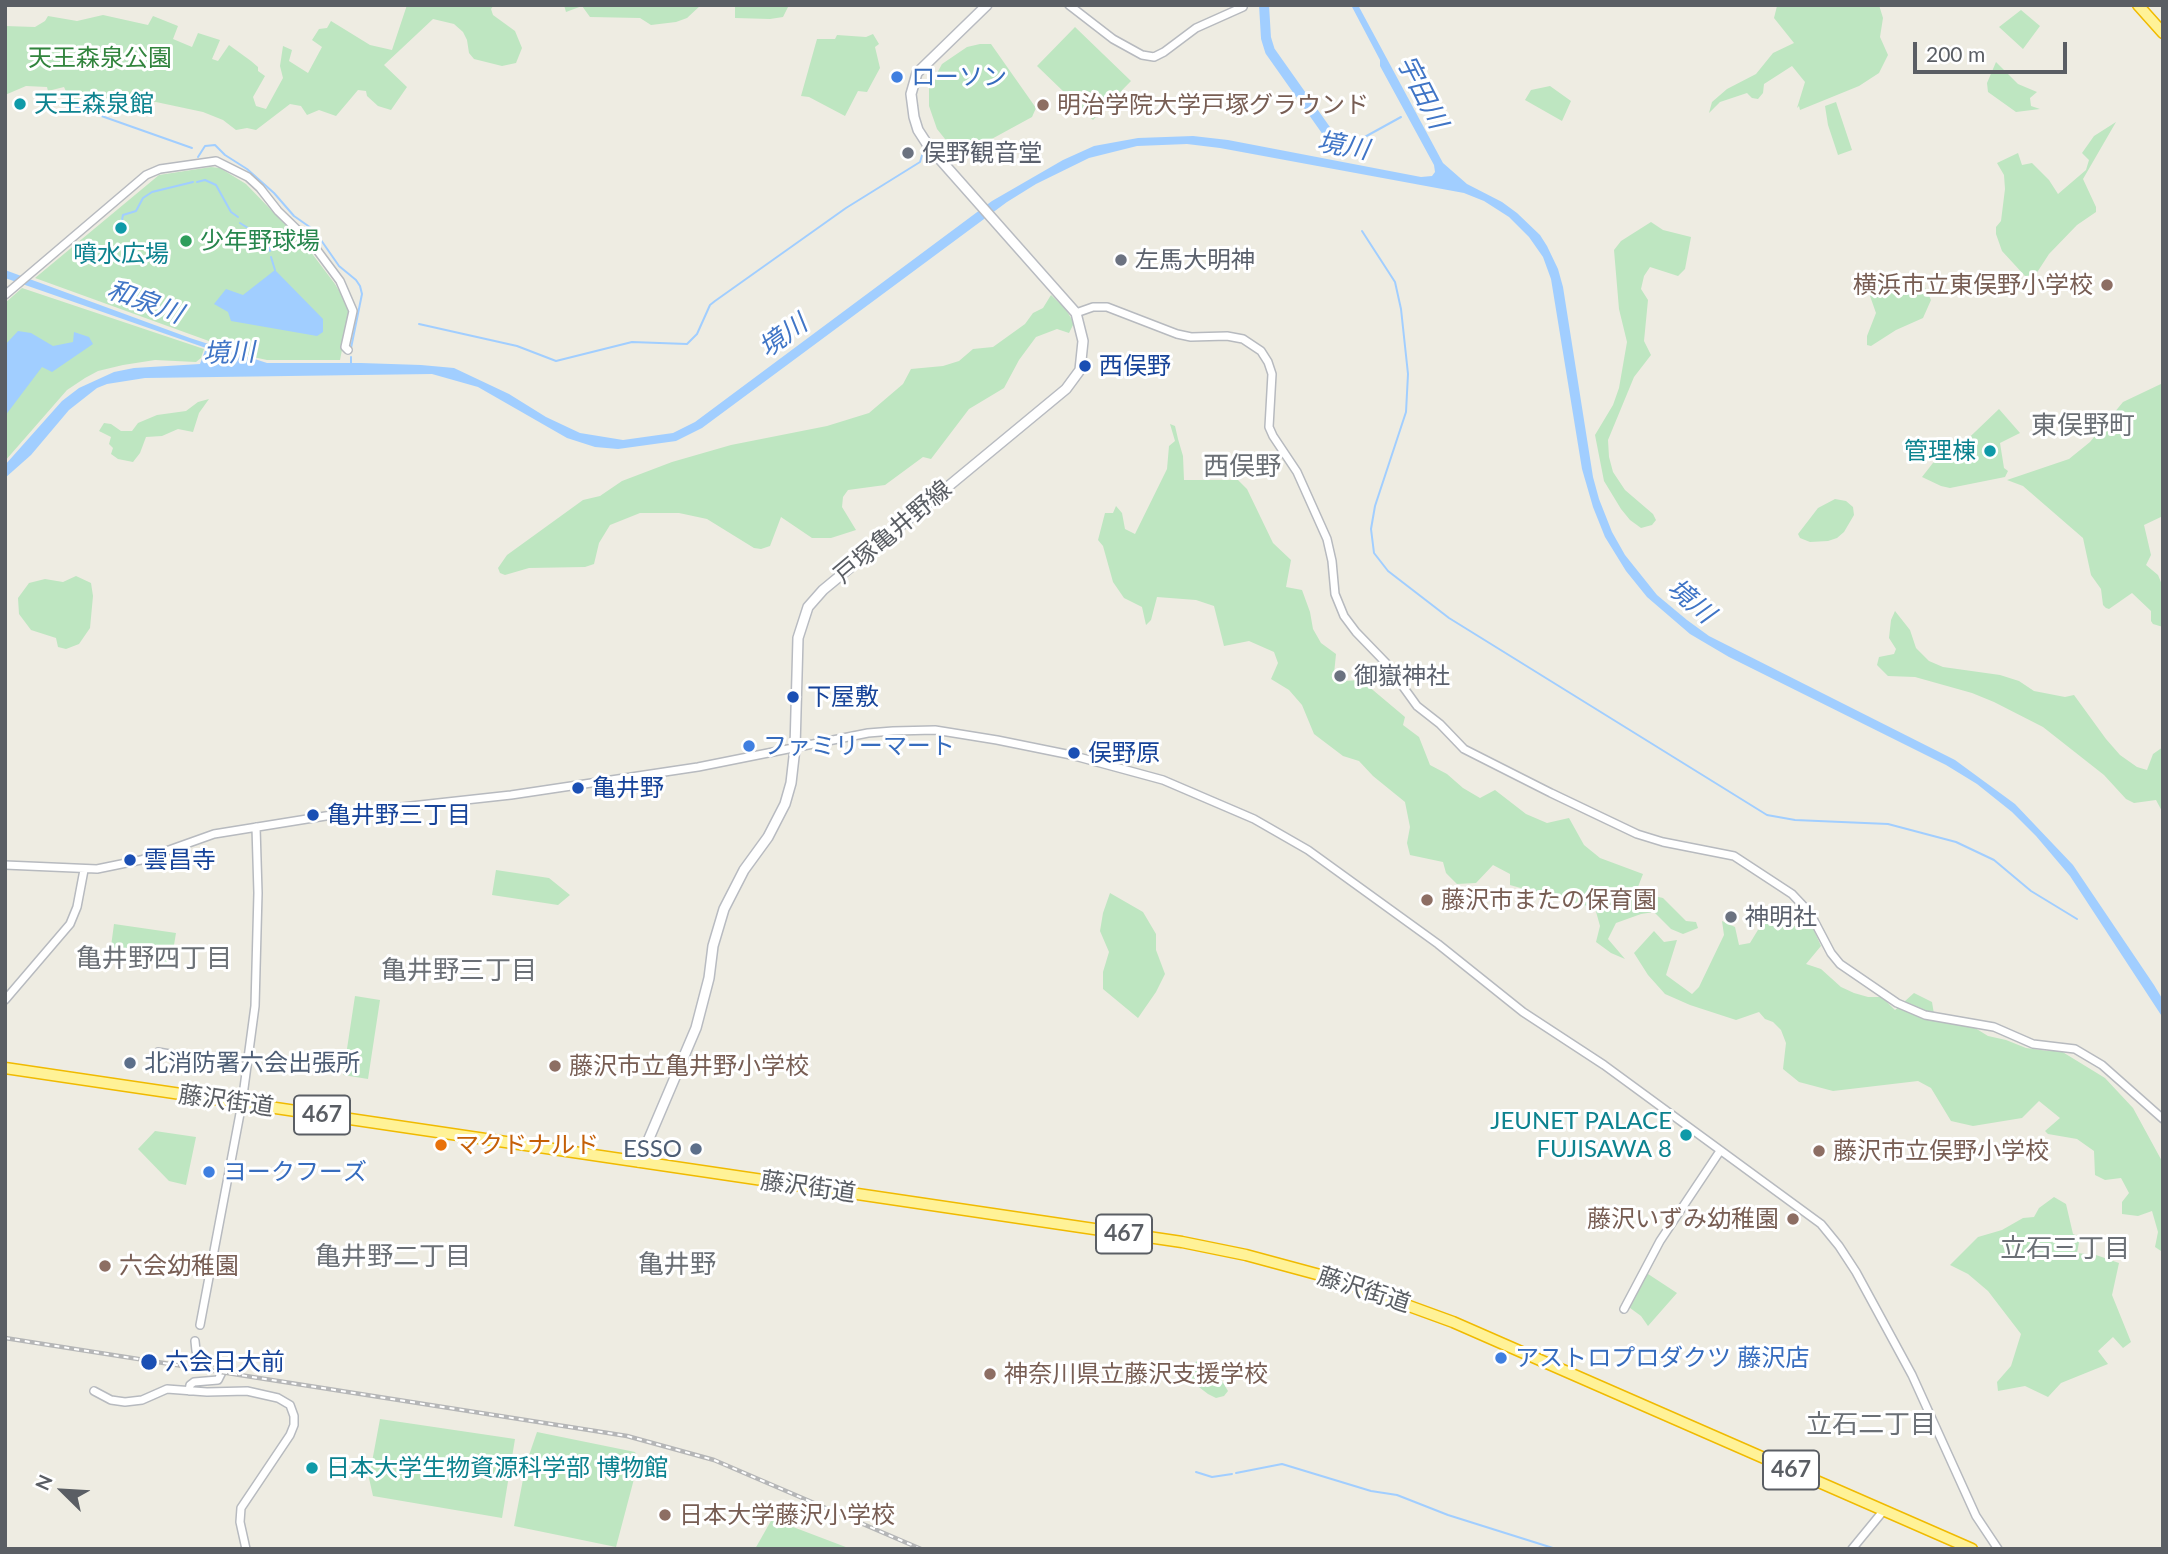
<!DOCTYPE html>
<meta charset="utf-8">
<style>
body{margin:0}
#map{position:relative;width:2168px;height:1554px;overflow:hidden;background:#eeece2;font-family:Lato,sans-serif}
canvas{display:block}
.frame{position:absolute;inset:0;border:7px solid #5a5e64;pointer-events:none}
.north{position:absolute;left:28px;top:1456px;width:70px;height:70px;-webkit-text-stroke:5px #fff;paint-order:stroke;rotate:294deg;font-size:19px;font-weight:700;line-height:28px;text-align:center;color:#5a5e64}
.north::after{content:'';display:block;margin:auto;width:24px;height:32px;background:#5a5e64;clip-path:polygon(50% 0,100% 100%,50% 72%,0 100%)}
.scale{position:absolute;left:1913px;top:42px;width:154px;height:32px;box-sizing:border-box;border:4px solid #5a5e64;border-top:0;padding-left:9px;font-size:21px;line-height:24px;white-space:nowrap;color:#5a5e64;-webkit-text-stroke:5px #fff;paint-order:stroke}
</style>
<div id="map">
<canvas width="2168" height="1554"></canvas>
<div class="frame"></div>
<div class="north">N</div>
<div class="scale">200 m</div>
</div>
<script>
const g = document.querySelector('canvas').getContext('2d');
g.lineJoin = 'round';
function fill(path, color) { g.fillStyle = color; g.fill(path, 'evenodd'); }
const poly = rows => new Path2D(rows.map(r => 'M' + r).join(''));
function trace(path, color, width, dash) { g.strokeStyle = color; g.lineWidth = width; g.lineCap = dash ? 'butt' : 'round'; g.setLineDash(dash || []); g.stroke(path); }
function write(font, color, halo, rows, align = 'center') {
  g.font = font + ' Lato,"Noto Sans JP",sans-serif'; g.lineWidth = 6; g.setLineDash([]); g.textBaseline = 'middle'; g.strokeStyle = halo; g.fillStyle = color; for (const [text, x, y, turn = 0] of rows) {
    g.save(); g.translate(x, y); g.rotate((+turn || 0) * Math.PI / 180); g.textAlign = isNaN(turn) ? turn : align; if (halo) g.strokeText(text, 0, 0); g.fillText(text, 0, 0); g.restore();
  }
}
fill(poly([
 [407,5,494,5,491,9,493,15,515,31,522,48,516,63,502,66,474,59,469,53,467,40,463,32,454,24,433,19,384,65,407,87,391,110,378,106,367,96,366,91,358,90,336,116,319,110,307,115,301,106,290,104,256,130,247,128,236,130,223,120,203,112,156,102,85,98,70,100,64,87,48,91,47,87,26,86,5,95,5,26,35,27,45,21,48,16,77,21,103,15,148,25,153,16,178,26,173,39,192,47,198,33,220,40,212,59,218,61,229,45,251,61,258,67,258,71,265,76,253,97,256,106,266,109,283,78,280,66,283,46,292,50,289,61,308,73,322,47,312,40,319,29,327,28,331,21,370,45,392,50],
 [564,5,701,5,687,18,676,22,651,25,640,18,590,17,582,6,566,12],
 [735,5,789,5,783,17,770,19,735,18],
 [1791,5,1879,5,1883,18,1880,37,1888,55,1879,73,1859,86,1800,110,1799,106,1797,108,1805,82,1792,66,1764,84,1763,93,1758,99,1752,98,1747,93,1720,102,1709,113,1712,102,1727,89,1756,74,1773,53,1794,43,1774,18,1777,6],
 [2021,10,2040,26,2023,49,1999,27],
 [1075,27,1131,81,1093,120,1037,66],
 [873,34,879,44,875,47,880,68,867,92,858,91,845,116,809,97,801,96,817,39,835,39,837,35,866,37],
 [980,44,991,44,1036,108,1032,117,966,153,945,139,937,129,929,106,929,88,942,64,967,47],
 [1996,62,2018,84,2037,92,2030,98,2031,106,2040,109,2016,112,1988,92,1987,83],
 [1550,86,1571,101,1562,121,1525,100,1531,90],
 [1836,102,1852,150,1838,155,1828,125,1825,106],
 [2116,122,2083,179,2096,207,2096,212,2077,225,2049,254,2038,271,2034,275,2025,276,2002,251,1996,234,1996,227,2001,221,2005,189,2004,175,1997,163,2018,153,2022,165,2032,163,2049,180,2058,194,2086,170,2089,160,2082,153,2094,136],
 [211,167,220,168,246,184,307,247,335,284,350,309,340,360,267,360,253,357,35,278,159,175],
 [1651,222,1663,230,1691,237,1685,269,1678,276,1650,267,1644,276,1641,289,1648,300,1644,341,1651,355,1634,377,1608,440,1609,457,1613,472,1625,490,1653,514,1656,520,1652,525,1641,528,1630,520,1621,509,1604,481,1595,435,1613,405,1619,388,1627,342,1619,309,1614,250,1621,241],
 [1886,276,1907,283,1917,282,1924,285,1931,300,1923,318,1896,330,1871,346,1867,345,1867,336,1876,313,1870,296,1869,286,1877,278],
 [22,288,204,349,201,358,196,362,155,360,123,365,98,371,85,378,67,390,5,461,5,303],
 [1051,295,1065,308,1074,323,1069,333,1057,329,1036,337,1019,360,1004,388,969,409,931,459,923,457,885,485,848,490,843,497,842,507,856,530,831,538,812,538,781,517,770,546,761,549,754,548,707,519,679,513,640,513,610,525,599,543,594,564,585,567,529,568,505,575,500,573,498,568,507,555,583,500,600,496,622,481,672,462,731,445,827,426,869,413,903,384,911,369,943,366,959,361,973,349,993,347,1025,324,1033,313,1043,308],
 [2163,383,2163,516,2144,525,2151,555,2146,565,2158,575,2163,587,2163,627,2153,624,2151,621,2151,611,2132,593,2109,609,2106,608,2103,605,2101,589,2091,575,2083,538,2023,486,2007,480,2069,459,2090,442,2123,402],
 [209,399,199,413,193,432,178,429,162,436,146,437,140,453,133,462,118,459,111,454,113,448,109,444,111,437,99,431,104,423,111,424,121,431,132,431,138,423,157,415,186,411,198,402],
 [1999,409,2020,433,2000,443,2004,468,2008,471,2005,477,1950,488,1941,486,1922,477,1936,459,1943,462,1954,456,1953,453],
 [1170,424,1175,426,1178,439,1183,456,1184,480,1238,480,1247,489,1273,543,1291,560,1286,587,1302,590,1310,612,1313,629,1321,643,1336,654,1334,674,1344,681,1361,680,1405,717,1403,725,1419,737,1430,765,1447,774,1463,788,1480,798,1495,790,1526,814,1547,823,1569,818,1584,845,1600,858,1643,874,1636,892,1663,898,1686,921,1696,922,1698,928,1683,934,1671,929,1654,912,1641,914,1616,923,1608,939,1625,959,1611,953,1596,942,1600,926,1595,908,1572,902,1558,894,1545,895,1510,885,1510,874,1493,865,1476,883,1457,884,1446,873,1443,862,1410,855,1407,843,1410,827,1405,802,1373,776,1359,761,1343,756,1314,734,1302,705,1289,690,1271,679,1278,663,1274,652,1249,641,1224,646,1214,606,1196,600,1157,597,1151,620,1146,625,1142,607,1124,598,1113,582,1103,546,1098,540,1105,513,1113,513,1116,506,1122,513,1125,529,1135,534,1167,469,1169,446,1175,441],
 [1835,499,1846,501,1853,507,1854,515,1844,532,1837,538,1828,541,1810,542,1800,538,1798,534,1818,508],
 [76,576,91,583,93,596,90,628,79,644,66,649,58,647,56,638,31,630,19,614,18,598,29,583,45,579,63,582],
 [1895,611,1910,630,1916,648,1929,661,1943,667,2000,675,2019,681,2034,691,2065,697,2074,695,2106,739,2120,755,2137,767,2147,770,2153,754,2163,747,2163,813,2156,800,2134,803,2126,799,2104,775,2043,727,1994,702,1972,693,1915,677,1888,676,1877,665,1879,657,1894,654,1896,649,1889,638,1891,620],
 [496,870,549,878,570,895,558,905,492,895],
 [1110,893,1143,912,1156,934,1156,950,1165,974,1156,992,1138,1018,1103,989,1103,972,1109,952,1100,931,1103,913],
 [1784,919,1799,929,1812,926,1821,946,1806,964,1821,969,1841,987,1854,993,1868,997,1882,997,1895,1010,1914,993,1932,1002,1935,1020,1975,1028,1988,1036,2006,1040,2026,1048,2048,1051,2056,1048,2105,1078,2133,1108,2163,1163,2163,1249,2161,1251,2155,1247,2158,1232,2152,1211,2138,1216,2122,1214,2122,1202,2129,1193,2121,1178,2105,1180,2095,1175,2094,1151,2077,1139,2048,1134,2045,1131,2060,1118,2039,1101,2022,1118,1973,1126,1951,1121,1931,1088,1918,1081,1833,1091,1799,1082,1783,1069,1786,1043,1781,1030,1773,1022,1765,1019,1759,1012,1736,1020,1690,1005,1665,994,1648,975,1634,953,1654,931,1664,942,1677,940,1666,975,1692,994,1699,987,1724,935,1722,921,1735,927,1739,945,1750,943,1764,920],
 [114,924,176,933,171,963,110,954],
 [355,996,380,1000,368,1079,343,1075],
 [155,1131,196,1137,186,1185,169,1181,138,1149],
 [2054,1197,2066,1204,2073,1234,2080,1237,2077,1253,2096,1255,2119,1263,2112,1295,2131,1342,2123,1348,2113,1337,2098,1351,2108,1364,2061,1383,2048,1397,2025,1386,1998,1391,1997,1382,2011,1366,2021,1334,1988,1291,1968,1274,1950,1265,1978,1237,2002,1230,2023,1218,2034,1217,2039,1208],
 [1645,1272,1677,1293,1648,1326,1641,1316,1626,1305],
 [1198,1361,1215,1369,1228,1391,1224,1396,1216,1398,1208,1394,1191,1381,1185,1370,1188,1365],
 [380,1419,515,1439,502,1518,373,1496,369,1478],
 [537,1432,635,1452,639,1460,616,1547,514,1526,526,1464],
 [772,1519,851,1549,755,1549]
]), '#bee6c1');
fill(poly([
 [1351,5,1358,5,1443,163,1467,184,1502,202,1517,213,1540,235,1547,246,1558,269,1563,287,1593,477,1599,499,1612,532,1625,555,1657,595,1687,620,1709,636,1955,760,2015,804,2073,865,2154,985,2163,1000,2163,1018,2070,876,2036,836,2012,812,1977,784,1946,765,1729,657,1690,634,1647,597,1626,571,1605,537,1593,507,1582,469,1551,279,1543,257,1529,237,1509,217,1484,201,1464,193,1220,148,1187,144,1137,146,1089,158,1036,184,1007,202,702,428,676,441,618,449,595,447,567,438,478,387,432,374,145,378,107,384,97,388,69,410,31,455,5,478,5,465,62,401,79,388,114,372,134,368,200,364,206,348,5,278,5,270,190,338,267,363,361,363,421,365,454,368,509,394,546,417,580,433,623,440,673,433,695,422,992,201,1063,160,1094,146,1138,138,1193,136,1228,140,1421,177,1432,176,1435,172,1434,165,1380,66,1380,60],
 [275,270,323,319,323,332,317,336,231,321,228,312,214,304,226,289,243,295],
 [18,331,31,333,53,346,73,342,74,332,89,337,93,344,52,372,42,367,5,416,5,345]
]), '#a1ceff');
trace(poly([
 [76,107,192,148],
 [1335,143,1347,146,1352,144,1401,117],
 [198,157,205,146,215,145,225,155,247,169,274,193,294,216,314,230,339,266,356,280,360,286,362,294,351,348],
 [197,182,205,180,216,185,231,212,238,217],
 [122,220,123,215,136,211,143,198,152,192,193,182],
 [240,223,248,228],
 [255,228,263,235],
 [1362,231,1395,282,1401,309,1408,374,1406,412,1375,506,1371,529,1374,553,1388,571,1449,618,1767,815,1795,820,1888,824,1956,842,1994,860,2031,891,2077,919],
 [269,247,270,251],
 [271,257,275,270],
 [419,324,517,346,556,361,632,342,687,344,697,334,710,305,715,301,846,208,920,162,924,149],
 [351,357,351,363],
 [1196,1472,1212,1477,1232,1474],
 [1236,1473,1282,1464,1371,1491,1397,1495,1448,1515,1556,1549]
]), '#a1ceff', 2);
trace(poly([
 [1264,5,1266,38,1270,51,1335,143]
]), '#a1ceff', 10);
const tertiary = poly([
 [1069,5,1113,39,1142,55,1154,57,1164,52,1196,28,1243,7],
 [5,295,146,175,160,169,216,161,248,177,260,188,278,211,314,246,340,281,353,311,345,347,348,350],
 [1076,313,1093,307,1107,307,1177,334,1191,337,1227,336,1243,339,1261,351,1268,362,1272,374,1269,427,1273,436,1297,472,1327,539,1332,561,1335,594,1344,616,1356,632,1386,663,1417,706,1440,724,1464,749,1551,793,1637,834,1663,842,1734,856,1792,894,1810,913,1831,953,1840,964,1897,1003,1925,1015,1994,1027,2033,1044,2075,1049,2102,1065,2163,1119],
 [5,865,97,869,141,860,214,834,338,814,511,795,698,767,868,733,893,731,935,730,997,740,1071,755,1163,780,1254,819,1308,850,1438,944,1523,1012,1604,1065,1821,1224,1839,1246,1856,1272,1912,1375,1976,1516,1998,1549],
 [5,1000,70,924,77,907,84,870],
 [158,1052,247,1067],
 [1624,1309,1660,1241,1720,1151],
 [200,1325,242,1103,255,1006,258,893,256,827],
 [94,1391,111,1400,125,1402,142,1400,167,1389,207,1392,247,1391,278,1398,290,1405,294,1416,294,1425,290,1435,241,1508,240,1522,246,1549],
 [189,1391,190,1385,194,1382,218,1380,225,1366,199,1355,196,1351,195,1341],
 [1852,1549,1884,1510]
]);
const secondary = poly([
 [639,1162,696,1028,709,978,713,946,724,909,744,870,768,837,785,804,791,783,795,748,798,638,808,607,823,590,1066,389,1080,370,1083,341,1076,313,929,147,918,130,914,117,911,94,917,73,987,5]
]);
const trunk = poly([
 [2138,5,2163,33],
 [5,1068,1182,1242,1246,1255,1335,1279,1453,1322,1972,1549]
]);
trace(tertiary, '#b7babf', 10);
trace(secondary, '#b8bbc1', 12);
trace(trunk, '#f0ba00', 13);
trace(tertiary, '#fff', 7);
trace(secondary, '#fff', 9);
trace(trunk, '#fff297', 10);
const rail = poly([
 [5,1338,627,1436,714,1460,921,1549]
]);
trace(rail, '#b5b6b7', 4.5);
trace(rail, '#fff', 2, [5]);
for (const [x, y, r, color] of [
 [897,77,7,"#3f7fe0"],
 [20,104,7,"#0f9aa8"],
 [1043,105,7,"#8d6e63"],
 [908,153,7,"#6b7280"],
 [121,228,7,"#0f9aa8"],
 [186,241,7,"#2e9e5b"],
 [1121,260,7,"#6b7280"],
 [2107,285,7,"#8d6e63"],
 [1085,366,7,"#1a4fb4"],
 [1990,451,7,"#0f9aa8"],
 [1340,676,7,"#6b7280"],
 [793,697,7,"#1a4fb4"],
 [749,746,7,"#3f7fe0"],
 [1074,753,7,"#1a4fb4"],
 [578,788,7,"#1a4fb4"],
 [313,815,7,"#1a4fb4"],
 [130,860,7,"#1a4fb4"],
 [1427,900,7,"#8d6e63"],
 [1731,917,7,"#6b7280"],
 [130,1063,7,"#5c6f8a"],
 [555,1066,7,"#8d6e63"],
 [1686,1135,7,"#0f9aa8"],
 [441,1145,7,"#e8710a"],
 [696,1149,7,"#5c6f8a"],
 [1819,1151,7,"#8d6e63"],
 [209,1172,7,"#3f7fe0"],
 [1793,1219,7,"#8d6e63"],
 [105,1266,7,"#8d6e63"],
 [1501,1358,7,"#3f7fe0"],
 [149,1362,9,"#1a4fb4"],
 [990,1374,7,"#8d6e63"],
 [312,1468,7,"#0f9aa8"],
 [665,1515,7,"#8d6e63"]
]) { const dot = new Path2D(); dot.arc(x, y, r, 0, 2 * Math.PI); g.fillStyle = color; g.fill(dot); trace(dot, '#fff', 2.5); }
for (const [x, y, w] of [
 [322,1115,56],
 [1124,1234,56],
 [1791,1470,56]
]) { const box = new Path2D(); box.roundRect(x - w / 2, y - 19.5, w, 39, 5); g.fillStyle = '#fff'; g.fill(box); trace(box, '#5a5e64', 2); }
write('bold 23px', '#5a5e64', null, [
 ["467",322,1115],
 ["467",1124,1234],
 ["467",1791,1470]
]);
write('24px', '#31843d', '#fff', [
 ["天王森泉公園",100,58]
]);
write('24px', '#366cbe', '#fff', [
 ["ローソン",911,77],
 ["ファミリーマート",763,746],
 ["ヨークフーズ",223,1172],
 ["アストロプロダクツ 藤沢店",1515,1358]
], 'left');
write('24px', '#0d838f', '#fff', [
 ["天王森泉館",34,104],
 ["噴水広場",121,254,"center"],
 ["管理棟",1976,451,"right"],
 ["JEUNET PALACE",1672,1121,"right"],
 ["FUJISAWA 8",1672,1149,"right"],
 ["日本大学生物資源科学部 博物館",326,1468]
], 'left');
write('24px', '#785e54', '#fff', [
 ["明治学院大学戸塚グラウンド",1057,105],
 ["横浜市立東俣野小学校",2093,285,"right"],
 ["藤沢市またの保育園",1441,900],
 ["藤沢市立亀井野小学校",569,1066],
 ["藤沢市立俣野小学校",1833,1151],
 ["藤沢いずみ幼稚園",1779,1219,"right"],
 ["六会幼稚園",119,1266],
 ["神奈川県立藤沢支援学校",1004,1374],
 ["日本大学藤沢小学校",679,1515]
], 'left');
write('24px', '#5b616d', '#fff', [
 ["俣野観音堂",922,153],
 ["左馬大明神",1135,260],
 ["御嶽神社",1354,676],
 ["神明社",1745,917]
], 'left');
write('24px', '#27864d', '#fff', [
 ["少年野球場",200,241]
], 'left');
write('24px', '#164399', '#fff', [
 ["西俣野",1099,366],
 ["下屋敷",807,697],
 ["俣野原",1088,753],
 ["亀井野",592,788],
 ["亀井野三丁目",327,815],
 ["雲昌寺",144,860],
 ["六会日大前",165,1362]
], 'left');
write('24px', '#5a5e64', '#fff', [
 ["戸塚亀井野線",893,532,-40],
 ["藤沢街道",226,1101,8],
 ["藤沢街道",808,1187,8],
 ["藤沢街道",1364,1290,18]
]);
write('24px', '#4e5e75', '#fff', [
 ["北消防署六会出張所",144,1063],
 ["ESSO",682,1149,"right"]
], 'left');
write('24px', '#c56008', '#fff', [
 ["マクドナルド",455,1145]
], 'left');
write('italic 26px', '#4075c6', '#fff', [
 ["宇田川",1422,92,63],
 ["境川",1343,146,10],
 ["和泉川",145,302,20],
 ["境川",783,336,-36],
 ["境川",229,353,-2],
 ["境川",1691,601,40]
]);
write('26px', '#6b7076', '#fff', [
 ["東俣野町",2083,426],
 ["西俣野",1242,467],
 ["亀井野四丁目",154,959],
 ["亀井野三丁目",459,971],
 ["立石三丁目",2065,1249],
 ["亀井野二丁目",393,1257],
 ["亀井野",677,1265],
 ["立石二丁目",1871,1425]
]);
</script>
